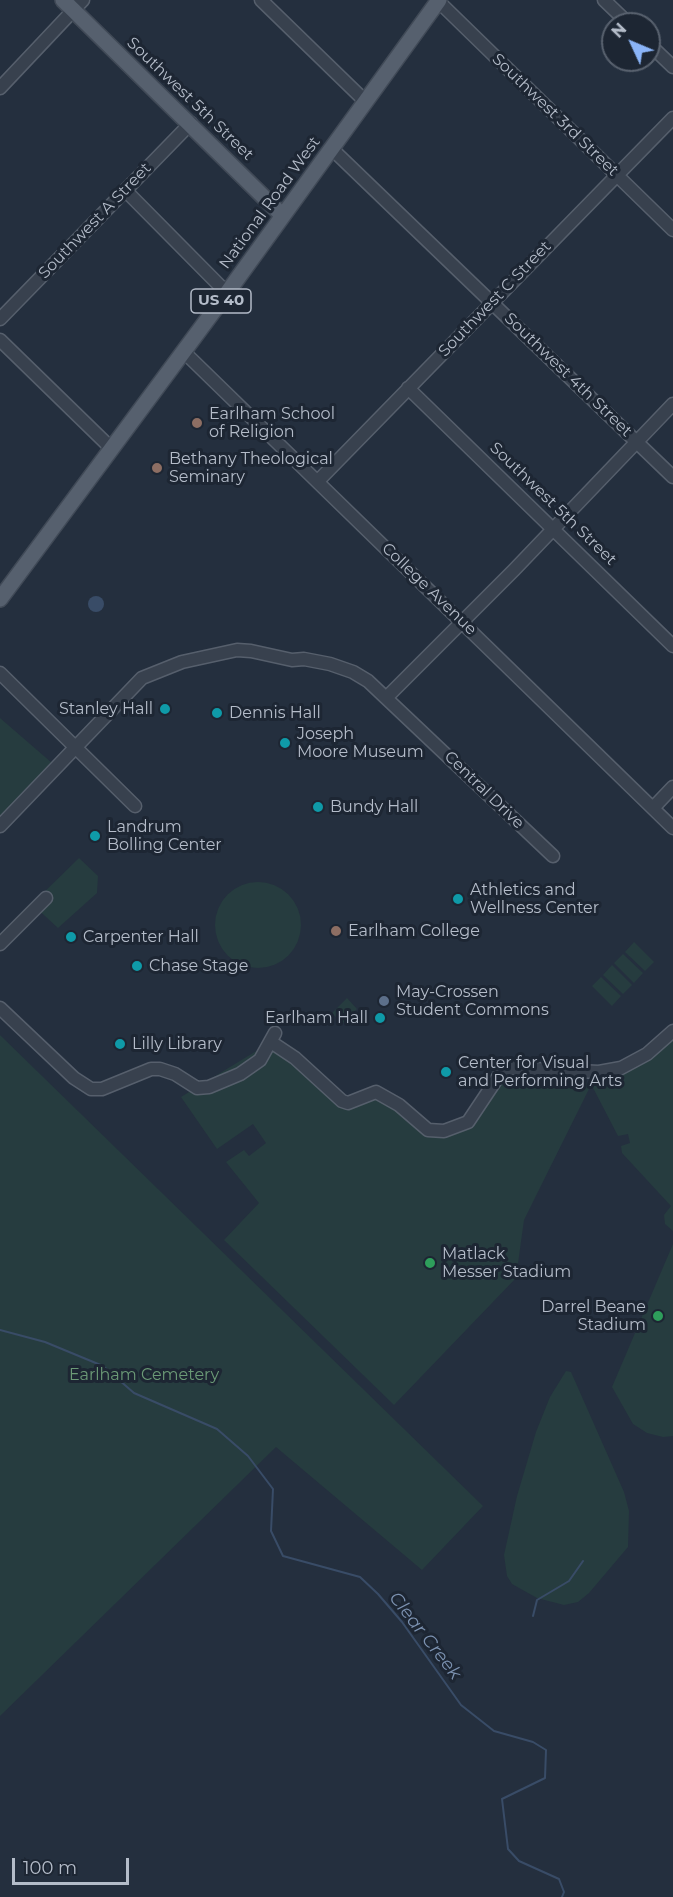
<!DOCTYPE html>
<style>
body{margin:0}
#map{position:relative;width:673px;height:1897px;overflow:hidden;background:#242f3e;font-family:Montserrat,sans-serif}
canvas{display:block}
.north{position:absolute;left:601px;top:12px;width:60px;height:60px;box-sizing:border-box;background:#1d2633;border:2px solid #59626f;border-radius:50%;rotate:314deg;font-size:16px;font-weight:700;line-height:24px;text-align:center;color:#b4bcc9}
.north::after{content:'';display:block;margin:auto;width:21px;height:27px;background:#8ab4f8;clip-path:polygon(50% 0,100% 100%,50% 72%,0 100%)}
.scale{position:absolute;left:12px;top:1858px;width:117px;height:27px;box-sizing:border-box;border:3px solid #b4bcc9;border-top:0;padding-left:8px;font-size:18px;line-height:21px;white-space:nowrap;color:#b4bcc9;-webkit-text-stroke:4px #1d2633;paint-order:stroke}
</style>
<div id="map">
<canvas width="673" height="1897"></canvas>
<div class="north">N</div>
<div class="scale">100 m</div>
</div>
<script>
const g = document.querySelector('canvas').getContext('2d');
g.lineJoin = 'round';
function fill(path, color) { g.fillStyle = color; g.fill(path, 'evenodd'); }
const poly = rows => new Path2D(rows.map(r => 'M' + r).join(''));
function trace(path, color, width, dash) { g.strokeStyle = color; g.lineWidth = width; g.lineCap = dash ? 'butt' : 'round'; g.setLineDash(dash || []); g.stroke(path); }
function write(font, color, halo, rows, align = 'center') {
  g.font = font + ' Montserrat,sans-serif'; g.lineWidth = 6; g.setLineDash([]); g.textBaseline = 'middle'; g.strokeStyle = halo; g.fillStyle = color; for (const [text, x, y, turn = 0] of rows) {
    g.save(); g.translate(x, y); g.rotate((+turn || 0) * Math.PI / 180); g.textAlign = isNaN(turn) ? turn : align; if (halo) g.strokeText(text, 0, 0); g.fillText(text, 0, 0); g.restore();
  }
}
fill(poly([
 [0,718,52,763,0,818],
 [79,858,98,876,97,893,58,928,32,904],
 '215 925a43 43 0 1 1 86 0a43 43 0 1 1-86 0Z',
 [634,942,654,962,645,971,625,952],
 [623,954,643,973,634,983,614,963],
 [612,965,632,985,623,994,603,975],
 [601,977,621,996,612,1006,592,986],
 [347,998,357,1009,342,1024,332,1013],
 [0,1035,483,1506,422,1570,276,1447,0,1716],
 [673,1037,673,1231,665,1224,664,1215,671,1206,622,1153,621,1146,630,1143,628,1134,618,1136,590,1082,593,1076],
 [271,1042,342,1101,376,1092,429,1130,468,1122,500,1074,583,1072,589,1089,524,1220,516,1278,394,1405,224,1240,259,1203,226,1162,244,1150,249,1156,266,1143,253,1124,217,1149,181,1097],
 [673,1244,673,1436,663,1437,647,1433,633,1424,612,1387],
 [566,1371,571,1372,624,1492,629,1511,628,1547,589,1593,578,1602,564,1605,537,1598,512,1584,507,1576,504,1555,517,1496,536,1432,550,1397]
]), '#263c3f');
fill(poly([
 '88 604a8 8 0 1 1 16 0a8 8 0 1 1-16 0Z'
]), '#394c67');
trace(poly([
 [0,1330,45,1342,103,1366,134,1393,217,1429,248,1456,273,1489,271,1531,283,1556,360,1577,378,1594,402,1622,461,1705,494,1731,533,1742,546,1750,545,1778,502,1799,508,1849,519,1861,559,1879,564,1892,562,1897],
 [533,1616,537,1600,569,1581,583,1561]
]), '#394c67', 2);
const minor = poly([
 [261,0,365,101],
 [437,0,673,230],
 [604,0,629,24],
 [649,44,673,67],
 [0,88,83,0],
 [332,149,673,477],
 [125,190,227,293],
 [0,319,191,123],
 [0,340,111,448],
 [183,351,673,828],
 [408,388,673,646],
 [318,481,673,118],
 [0,673,135,806],
 [387,697,514,570,673,404],
 [653,808,673,787],
 [0,826,142,678,182,662,237,650,251,651,292,660,304,659,330,664,353,672,368,681,553,856],
 [0,944,46,898],
 [0,1008,74,1078,91,1089,102,1089,151,1069,160,1069,175,1074,197,1088,209,1087,240,1074,260,1060,275,1033],
 [271,1042,295,1058,342,1101,348,1103,376,1092,399,1105,428,1130,444,1131,468,1122,500,1074,509,1068,599,1072,621,1068,647,1054,673,1031]
]);
const major = poly([
 [63,0,282,215],
 [0,599,227,293,439,0]
]);
trace(minor, '#565f6c', 15);
trace(major, '#414a57', 18);
trace(minor, '#38414e', 12);
trace(major, '#56606e', 15);
for (const [x, y, r, color] of [
 [197,423,6,"#8d6e63"],
 [157,468,6,"#8d6e63"],
 [165,709,6,"#0f9aa8"],
 [217,713,6,"#0f9aa8"],
 [285,743,6,"#0f9aa8"],
 [318,807,6,"#0f9aa8"],
 [95,836,6,"#0f9aa8"],
 [458,899,6,"#0f9aa8"],
 [336,931,6,"#8d6e63"],
 [71,937,6,"#0f9aa8"],
 [137,966,6,"#0f9aa8"],
 [384,1001,6,"#5c6f8a"],
 [380,1018,6,"#0f9aa8"],
 [120,1044,6,"#0f9aa8"],
 [446,1072,6,"#0f9aa8"],
 [430,1263,6,"#2e9e5b"],
 [658,1316,6,"#2e9e5b"]
]) { const dot = new Path2D(); dot.arc(x, y, r, 0, 2 * Math.PI); g.fillStyle = color; g.fill(dot); trace(dot, '#1d2633', 2); }
for (const [x, y, w] of [
 [221,301,60]
]) { const box = new Path2D(); box.roundRect(x - w / 2, y - 12, w, 24, 4.5); g.fillStyle = '#1d2633'; g.fill(box); trace(box, '#b4bcc9', 1.5); }
write('bold 15px', '#b4bcc9', null, [
 ["US 40",221,301]
]);
write('16px', '#b4bcc9', '#1d2633', [
 ["Southwest 5th Street",190,99,44],
 ["Southwest 3rd Street",555,115,44],
 ["National Road West",270,203,-54],
 ["Southwest A Street",95,221,-46],
 ["Southwest C Street",495,299,-46],
 ["Southwest 4th Street",568,375,44],
 ["Southwest 5th Street",553,504,44],
 ["College Avenue",429,589,44],
 ["Central Drive",484,790,44]
]);
write('16px', '#b4bcc9', '#1d2633', [
 ["Earlham School",209,414],
 ["of Religion",209,432],
 ["Bethany Theological",169,459],
 ["Seminary",169,477],
 ["Stanley Hall",153,709,"right"],
 ["Dennis Hall",229,713],
 ["Joseph",297,734],
 ["Moore Museum",297,752],
 ["Bundy Hall",330,807],
 ["Landrum",107,827],
 ["Bolling Center",107,845],
 ["Athletics and",470,890],
 ["Wellness Center",470,908],
 ["Earlham College",348,931],
 ["Carpenter Hall",83,937],
 ["Chase Stage",149,966],
 ["May-Crossen",396,992],
 ["Student Commons",396,1010],
 ["Earlham Hall",368,1018,"right"],
 ["Lilly Library",132,1044],
 ["Center for Visual",458,1063],
 ["and Performing Arts",458,1081],
 ["Matlack",442,1254],
 ["Messer Stadium",442,1272],
 ["Darrel Beane",646,1307,"right"],
 ["Stadium",646,1325,"right"]
], 'left');
write('16px', '#6b9a76', '#1d2633', [
 ["Earlham Cemetery",144,1375]
]);
write('italic 18px', '#7c92b1', '#1d2633', [
 ["Clear Creek",425,1636,52]
]);
</script>
